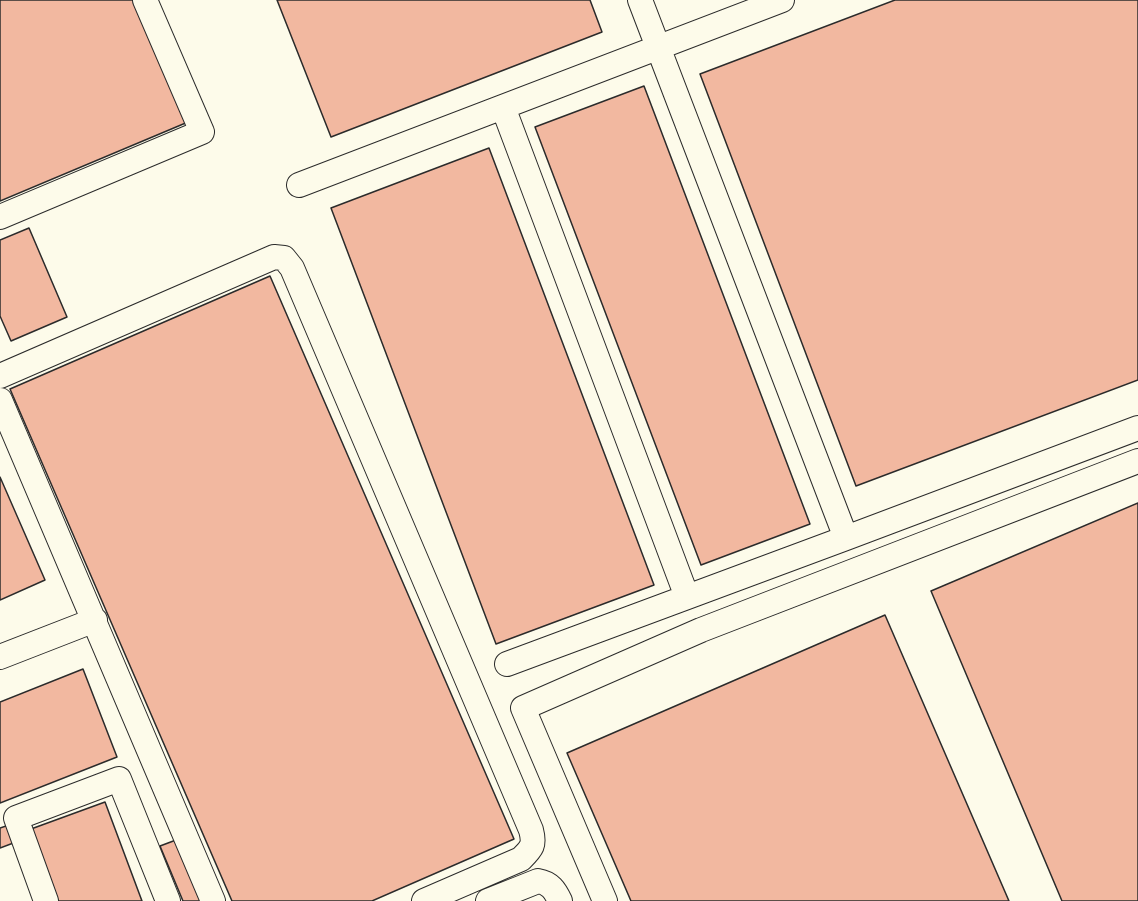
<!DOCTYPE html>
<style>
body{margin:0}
canvas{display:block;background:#fdfbea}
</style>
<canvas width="1138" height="901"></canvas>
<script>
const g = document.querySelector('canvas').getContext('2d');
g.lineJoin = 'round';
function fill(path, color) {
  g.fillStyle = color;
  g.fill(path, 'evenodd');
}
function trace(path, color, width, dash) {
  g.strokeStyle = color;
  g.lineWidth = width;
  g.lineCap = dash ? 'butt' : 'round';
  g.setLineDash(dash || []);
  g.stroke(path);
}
const building = new Path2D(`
 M0,0H136L188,122L0,201Z
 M277,0H590L602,32L331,137Z
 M895,0H1138V380L856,486L700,74Z
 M644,86L810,524L701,565L535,127Z
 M489,148L654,585L496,644L331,208Z
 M29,228L67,317L11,341L0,316V240Z
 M270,276L514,839L372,901H232L10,389Z
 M0,477L45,580L0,600Z
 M1138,503V901H1062L931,591Z
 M885,615L1009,901H631L567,753Z
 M83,669L117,757L0,803V702Z
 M105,802L142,901H58L31,829Z
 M9,825L16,842L0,848V828Z
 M176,840L202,901H183L160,846Z`);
fill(building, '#f2b8a0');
trace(building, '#2b2b2b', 1.5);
const minor = new Path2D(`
 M640,0L846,538
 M503,107L687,597
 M299,185L782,0
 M0,217L202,132L145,0
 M0,376L274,257L284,258L292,268L531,830C535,845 532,848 521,859L424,901
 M0,400L213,901
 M0,657L95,620
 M507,664L846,538L1138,428
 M46,901L16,818L119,779L168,901
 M488,901L538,881C550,883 555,890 560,901
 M605,901L523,708L701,630L1138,461`);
trace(minor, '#2b2b2b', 26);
trace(minor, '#fdfbea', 24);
</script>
